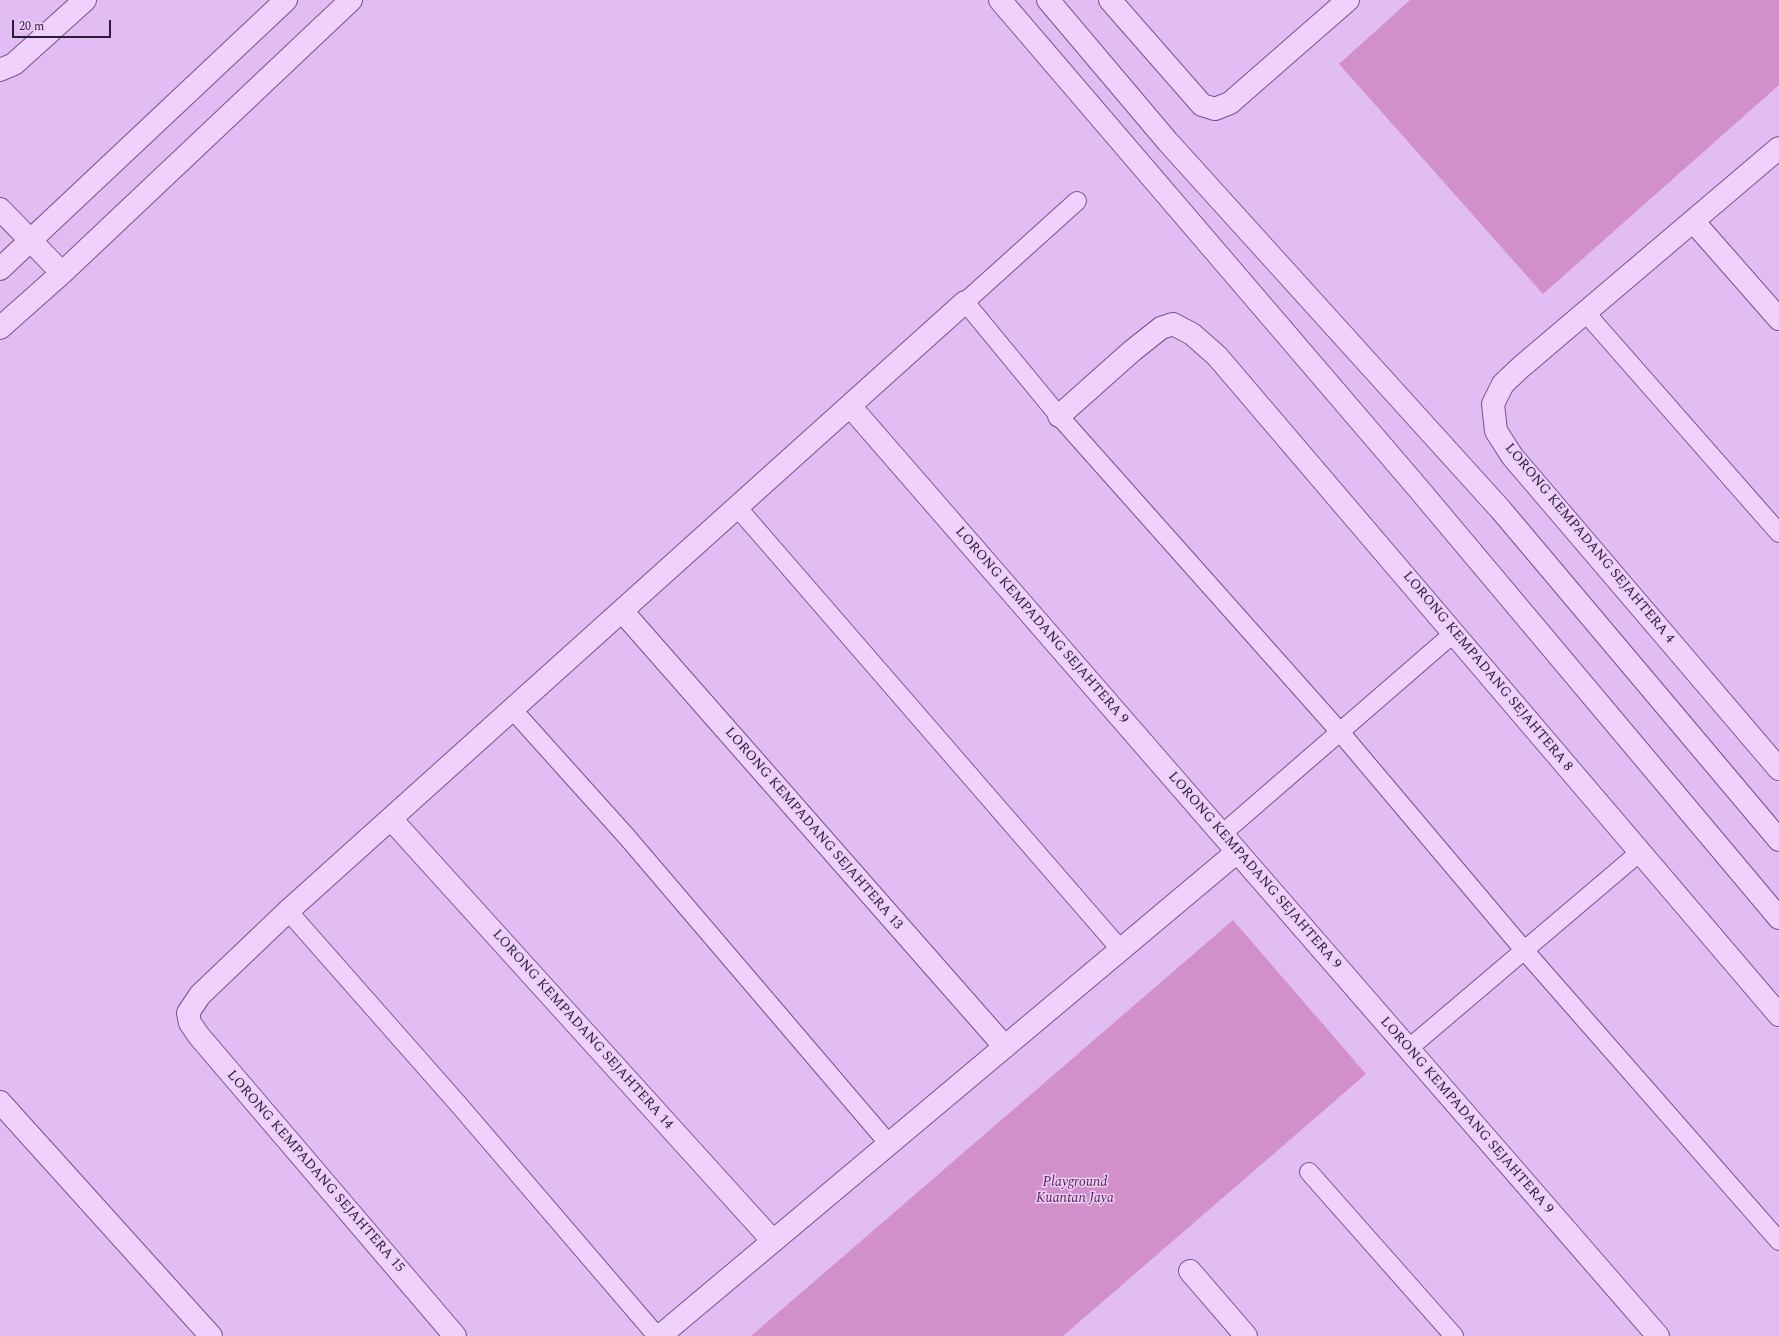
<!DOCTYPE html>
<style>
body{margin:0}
#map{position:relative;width:1779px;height:1336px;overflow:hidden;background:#e2bdf3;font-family:Spectral,serif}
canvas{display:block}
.scale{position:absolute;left:12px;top:20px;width:99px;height:18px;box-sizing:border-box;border:2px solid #2a1b3a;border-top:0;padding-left:5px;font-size:12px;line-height:14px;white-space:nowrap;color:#2a1b3a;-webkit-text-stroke:3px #eccef9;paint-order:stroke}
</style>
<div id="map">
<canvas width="1779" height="1336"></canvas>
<div class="scale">20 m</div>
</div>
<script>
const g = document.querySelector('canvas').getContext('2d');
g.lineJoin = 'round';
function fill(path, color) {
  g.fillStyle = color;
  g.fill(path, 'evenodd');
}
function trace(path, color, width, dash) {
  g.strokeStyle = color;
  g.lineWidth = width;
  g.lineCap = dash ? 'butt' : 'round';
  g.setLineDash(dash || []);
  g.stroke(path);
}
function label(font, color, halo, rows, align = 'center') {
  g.font = font + ' Spectral,serif';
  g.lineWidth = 3;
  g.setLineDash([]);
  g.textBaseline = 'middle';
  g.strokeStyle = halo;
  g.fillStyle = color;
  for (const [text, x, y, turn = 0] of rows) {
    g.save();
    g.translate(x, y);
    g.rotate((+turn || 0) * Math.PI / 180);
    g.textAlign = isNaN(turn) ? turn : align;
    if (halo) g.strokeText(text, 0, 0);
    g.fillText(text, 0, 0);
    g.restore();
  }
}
fill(new Path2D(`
 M1410,0H1779V85L1543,294L1339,64Z
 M1233,920L1366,1074L1063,1336H751Z`), '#d290cb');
const service = new Path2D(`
 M1077,201L965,302L1059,416L1340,732L1524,950L1779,1241
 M1585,312L1779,533
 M737,507L1121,950
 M512,709L627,837L889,1144
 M1222,834L1454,633
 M288,911L459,1105L657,1336
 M1408,1049L1640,852
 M1309,1172L1454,1336`);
const minor = new Path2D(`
 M1000,0L1417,487L1779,918
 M1048,0L1168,142L1501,510L1779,840
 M1110,0L1202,105L1215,109L1230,103L1348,0
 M0,70L14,64L85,0
 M1779,148L1521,367L1503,384L1493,404L1496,431L1512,456L1779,769
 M0,209L62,273
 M1693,221L1779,319
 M0,269L286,0
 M0,328L62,273L351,0
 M850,406L1658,1336
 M1059,416L1132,351L1161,328L1173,324L1192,334L1217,356L1779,1015
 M622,611L1005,1047
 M391,819L773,1241
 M0,1102L211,1336
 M1190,1271L1246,1336
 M455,1336L199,1036L190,1023L188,1013L200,995L288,911L965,302
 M660,1336L1237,852`);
trace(service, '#72548d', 20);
trace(minor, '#72548d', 24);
trace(service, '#efd1fc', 18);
trace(minor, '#efd1fc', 22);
label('14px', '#2a1b3a', '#eccef9', [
 ["LORONG KEMPADANG SEJAHTERA 4",1589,544,50],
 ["LORONG KEMPADANG SEJAHTERA 9",1041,626,49],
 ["LORONG KEMPADANG SEJAHTERA 8",1487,672,50],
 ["LORONG KEMPADANG SEJAHTERA 13",813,829,49],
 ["LORONG KEMPADANG SEJAHTERA 9",1254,871,49],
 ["LORONG KEMPADANG SEJAHTERA 14",582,1030,48],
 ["LORONG KEMPADANG SEJAHTERA 9",1466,1116,49],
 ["LORONG KEMPADANG SEJAHTERA 15",315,1172,49]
]);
label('italic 14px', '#591f4b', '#eccef9', [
 ["Playground",1075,1183],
 ["Kuantan Jaya",1075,1199]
]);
</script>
